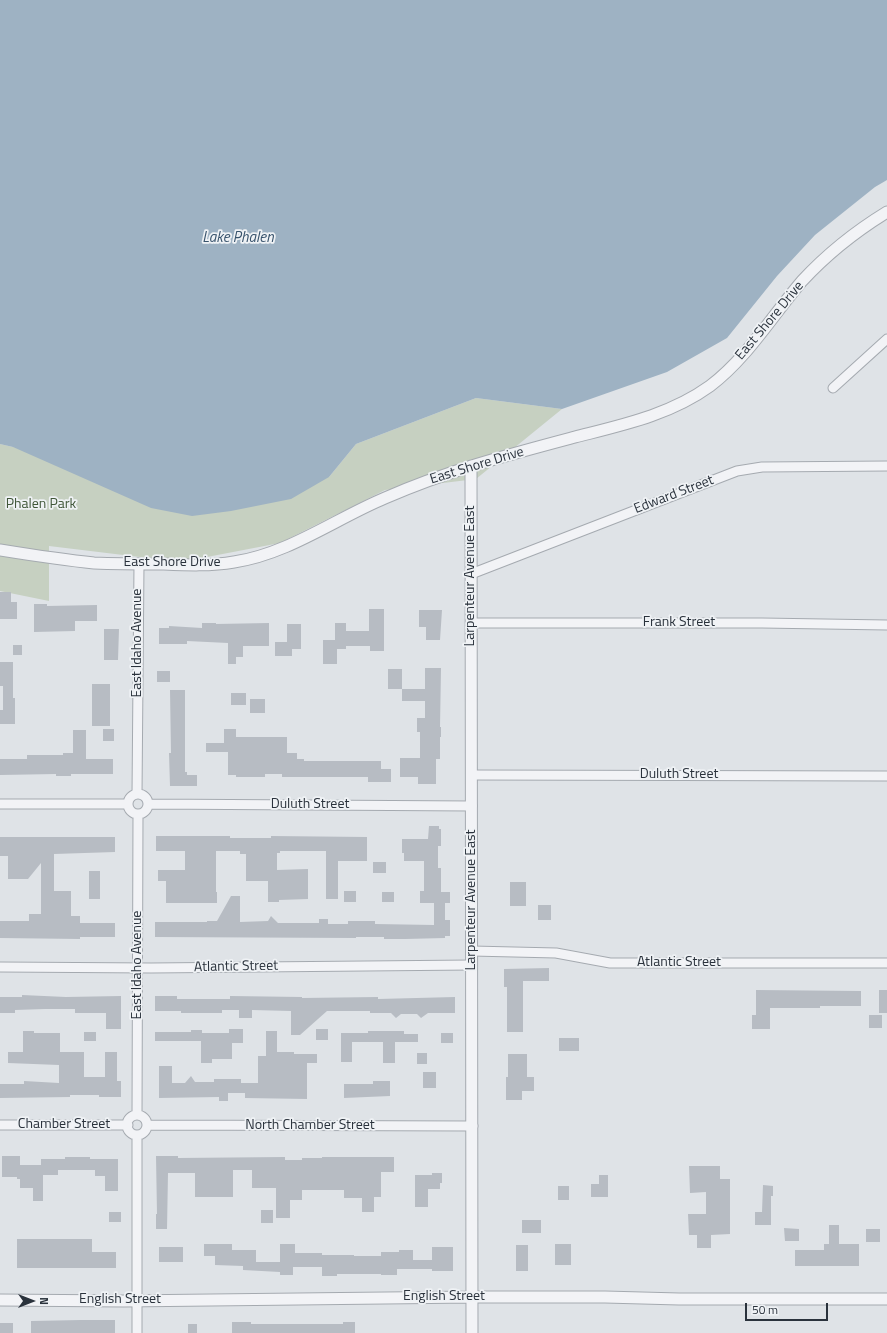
<!DOCTYPE html>
<style>
body{margin:0}
#map{position:relative;width:887px;height:1333px;overflow:hidden;background:#dfe3e7;font-family:"Titillium Web",sans-serif}
canvas{display:block}
.north{position:absolute;left:12px;top:1281px;width:40px;height:40px;-webkit-text-stroke:3px #eff2f5;paint-order:stroke;rotate:90deg;font-size:11px;font-weight:700;line-height:16px;text-align:center;color:#2a323c}
.north::after{content:'';display:block;margin:auto;width:14px;height:18px;background:#2a323c;clip-path:polygon(50% 0,100% 100%,50% 72%,0 100%)}
.scale{position:absolute;left:745px;top:1303px;width:83px;height:18px;box-sizing:border-box;border:2px solid #2a323c;border-top:0;padding-left:5px;font-size:12px;line-height:14px;white-space:nowrap;color:#2a323c;-webkit-text-stroke:3px #eff2f5;paint-order:stroke}
</style>
<div id="map">
<canvas width="887" height="1333"></canvas>
<div class="north">N</div>
<div class="scale">50 m</div>
</div>
<script>
const g = document.querySelector('canvas').getContext('2d');
g.lineJoin = 'round';
function fill(path, color) {
  g.fillStyle = color;
  g.fill(path, 'evenodd');
}
function trace(path, color, width, dash) {
  g.strokeStyle = color;
  g.lineWidth = width;
  g.lineCap = dash ? 'butt' : 'round';
  g.setLineDash(dash || []);
  g.stroke(path);
}
function label(font, color, halo, rows, align = 'center') {
  g.font = font + ' "Titillium Web",sans-serif';
  g.lineWidth = 3.5;
  g.setLineDash([]);
  g.textBaseline = 'middle';
  g.strokeStyle = halo;
  g.fillStyle = color;
  for (const [text, x, y, turn = 0] of rows) {
    g.save();
    g.translate(x, y);
    g.rotate((+turn || 0) * Math.PI / 180);
    g.textAlign = isNaN(turn) ? turn : align;
    if (halo) g.strokeText(text, 0, 0);
    g.fillText(text, 0, 0);
    g.restore();
  }
}
fill(new Path2D(`
 M476,398L562,409L476,479L385,490L280,543L181,562L49,546V601L0,591V444L13,447L329,477L356,444Z`), '#c6d0c1');
fill(new Path2D(`
 M0,0H887V180L875,187L815,235L777,276L727,338L667,372L562,409L476,398L356,444L329,477L291,499L231,511L192,516L151,508L13,447L0,444Z`), '#9eb2c3');
fill(new Path2D(`
 M0,592H11V602H17V619H0Z
 M34,604H47V606L97,605V621H75V631L34,632Z
 M369,609H384V651H370V646H346V649H337V664H323V640H335V623H346V631H369Z
 M419,610H442L440,640H426V627H419Z
 M202,623H216V624L269,623V646H243V657H236V664H228V643L187,641V644H159V628H169V626L202,628Z
 M287,624H301V649H292V656H275V642H287Z
 M104,629H119L118,660H104Z
 M13,645H22V655H13Z
 M0,662H13V698H15V724H0V710H3V686H0Z
 M425,668H441L440,727H441V737H440V759H436V784H418V777H400V758H420V732H417V718H425V701H402V689H425Z
 M388,669H402V689H388Z
 M157,671H170V682H157Z
 M92,684H110V726H92Z
 M170,690H185V772H187V775H197V786H170L169,753H171Z
 M231,693H246V705H231Z
 M250,699H265V713H250Z
 M103,729H114V741H103Z
 M224,729H236V737H287V753H297V759H304V761H381V769H391V782H368V777H282V774H265V777H236V775H228V752H206V743H224Z
 M73,730H86V759H113V774H71V776H56V774L0,775V759H27V755H63V753H73Z
 M429,826H439V829H441V846H438V868H441V892H450V903H445V920H450V936H445V938L405,939H384V937H356V938L155,937V922H207V921H217L231,896H240V922L268,921L271,916L278,923H319V919H328V924H348V921H375V924L434,925V903H420V891H424V861H404V853H402V839H428Z
 M156,836H230V838H271V836L367,837V861H338V899H326V851H280V853H277V870L308,869V899L279,900V902H268V881H246V854H240V851H216V892H217V903H166V881H158V870H185V851H156Z
 M0,837H115V852L54,854V891H71V916H80V923H115V937H80V939L0,938V921H29V914H41V863L28,879H8V856H0Z
 M373,862H386V873H373Z
 M89,871H100V899H89Z
 M510,882H526V906H510Z
 M344,891H356V902H344Z
 M382,892H394V902H382Z
 M538,905H551V920H538Z
 M549,968V981H523V1032H507V987H504V969Z
 M756,990L861,991V1006H820V1008H770V1029H752V1015H756Z
 M879,990H887V1013H879Z
 M22,995L66,997L121,996V1029H106V1013H75V1009H45L15,1010V1013H0V997H22Z
 M155,996H177V999H230V996L302,997V998L378,997V999L455,997V1013H428L421,1018L417,1014H401L396,1018L391,1013H370V1011H327L300,1035H291V1011L252,1010V1018H239V1010H222V1013H181V1011H155Z
 M869,1015H882V1028H869Z
 M229,1029H243V1043H232V1059H212V1063H201V1041H155V1032H191V1030H202V1033H229Z
 M316,1029H328V1040H316Z
 M23,1031H34V1033H60V1052H84V1077H105V1052H117V1081H121V1097H99V1095H70V1097L0,1098V1084H24V1081L59,1083V1065L8,1063V1052H23Z
 M266,1031H277V1052H294V1054H317V1063H307V1099L245,1098V1093H228V1101H219V1097L159,1098V1066H172V1083H185L191,1076L195,1082H214V1079H241V1083H258V1056H266Z
 M368,1031H404V1034H418V1042H395V1063H383V1042H352V1062H341V1033H368Z
 M84,1032H96V1041H84Z
 M441,1033H453V1043H441Z
 M559,1038H579V1051H559Z
 M417,1053H427V1064H417Z
 M508,1054H527V1077H534V1091H522V1100H506V1077H508Z
 M423,1072H436V1088H423Z
 M373,1081H390V1096L344,1098V1084H373Z
 M2,1156H20V1165H41V1159H65V1157H90V1159H118V1191H105V1176H95V1170H58V1175H43V1201H33V1188H20V1179H17V1177H2Z
 M156,1156H178V1158L285,1157V1160H302V1158H322V1157H394V1172H381V1197H374V1212H362V1198H344V1190H302V1200H290V1218H276V1188H252V1170H233V1197H195V1173H168L167,1229H156V1214H157Z
 M689,1166H720V1179H730V1234L711,1235V1248H697V1235H689L688,1214H706V1192L690,1193Z
 M432,1173H442V1183H440V1189H428V1207H415V1175H432Z
 M599,1175H608V1197H591V1184H599Z
 M763,1185L773,1186V1196H771V1225H755V1212H762Z
 M558,1186H569V1200H558Z
 M261,1210H273V1223H261Z
 M109,1212H121V1222H109Z
 M522,1220H541V1233H522Z
 M829,1225H839V1244H859V1266H795V1250H824V1244H829Z
 M784,1228L799,1229V1241H785Z
 M866,1229H880V1242H866Z
 M17,1239H92V1252H116V1268H17Z
 M204,1244H232V1250H256V1262H280V1244H295V1253H322V1255H354V1256H381V1252H399V1250H413V1260H432V1247H453V1271H432V1269H397V1275H381V1274H337V1276H322V1267H293V1275H280V1272L243,1270V1266L215,1265V1256H204Z
 M555,1244H571V1265H555Z
 M516,1245H528V1271H516Z
 M159,1247H183V1262H159Z
 M81,1320H115V1333H31V1321Z
 M232,1322H251V1324H343V1322H355V1333H232Z
 M0,1323H13V1333H0Z
 M188,1324H197V1333H188Z`), '#b7bcc3');
const minor = new Path2D(`
 M833,388L887,339
 M471,574L737,471L762,467L887,466
 M471,623H762L887,625
 M472,775L887,776
 M137,794L139,564
 M128 804a10 10 0 1 1 20 0a10 10 0 1 1-20 0Z
 M0,804H128
 M148,804L472,806
 M472,951L556,953L610,963H887
 M0,967L151,968L472,965
 M137,1115L138,814
 M127 1125a10 10 0 1 1 20 0a10 10 0 1 1-20 0Z
 M0,1125H128
 M147,1125L473,1126
 M137,1333V1135`);
const tertiary = new Path2D(`
 M471,466L472,1333
 M0,550C31,555 63,560 94,563C117,564 141,564 164,564C187,565 211,566 234,562C288,554 335,519 385,498C446,471 511,454 575,437C622,425 670,415 710,386C747,358 772,316 802,281C827,254 856,231 887,212
 M0,1300L124,1301L472,1297H605L679,1299H887`);
trace(minor, '#a5aab0', 11);
trace(tertiary, '#a5aab0', 13);
trace(minor, '#f2f3f6', 9);
trace(tertiary, '#f2f3f6', 11);
label('14px', '#2a323c', '#eff2f5', [
 ["East Shore Drive",770,321,-50],
 ["East Shore Drive",477,466,-17],
 ["Edward Street",674,495,-21],
 ["East Shore Drive",172,563],
 ["Larpenteur Avenue East",471,576,-90],
 ["Frank Street",679,623],
 ["East Idaho Avenue",138,643,-90],
 ["Duluth Street",679,775],
 ["Duluth Street",310,805],
 ["Larpenteur Avenue East",472,900,-90],
 ["Atlantic Street",679,963],
 ["East Idaho Avenue",138,965,-90],
 ["Atlantic Street",236,967,-1],
 ["Chamber Street",64,1125],
 ["North Chamber Street",310,1126],
 ["English Street",444,1297],
 ["English Street",120,1300]
]);
label('14px', '#405739', '#eff2f5', [
 ["Phalen Park",41,505]
]);
label('italic 15px', '#38536c', '#eff2f5', [
 ["Lake Phalen",238,238]
]);
</script>
